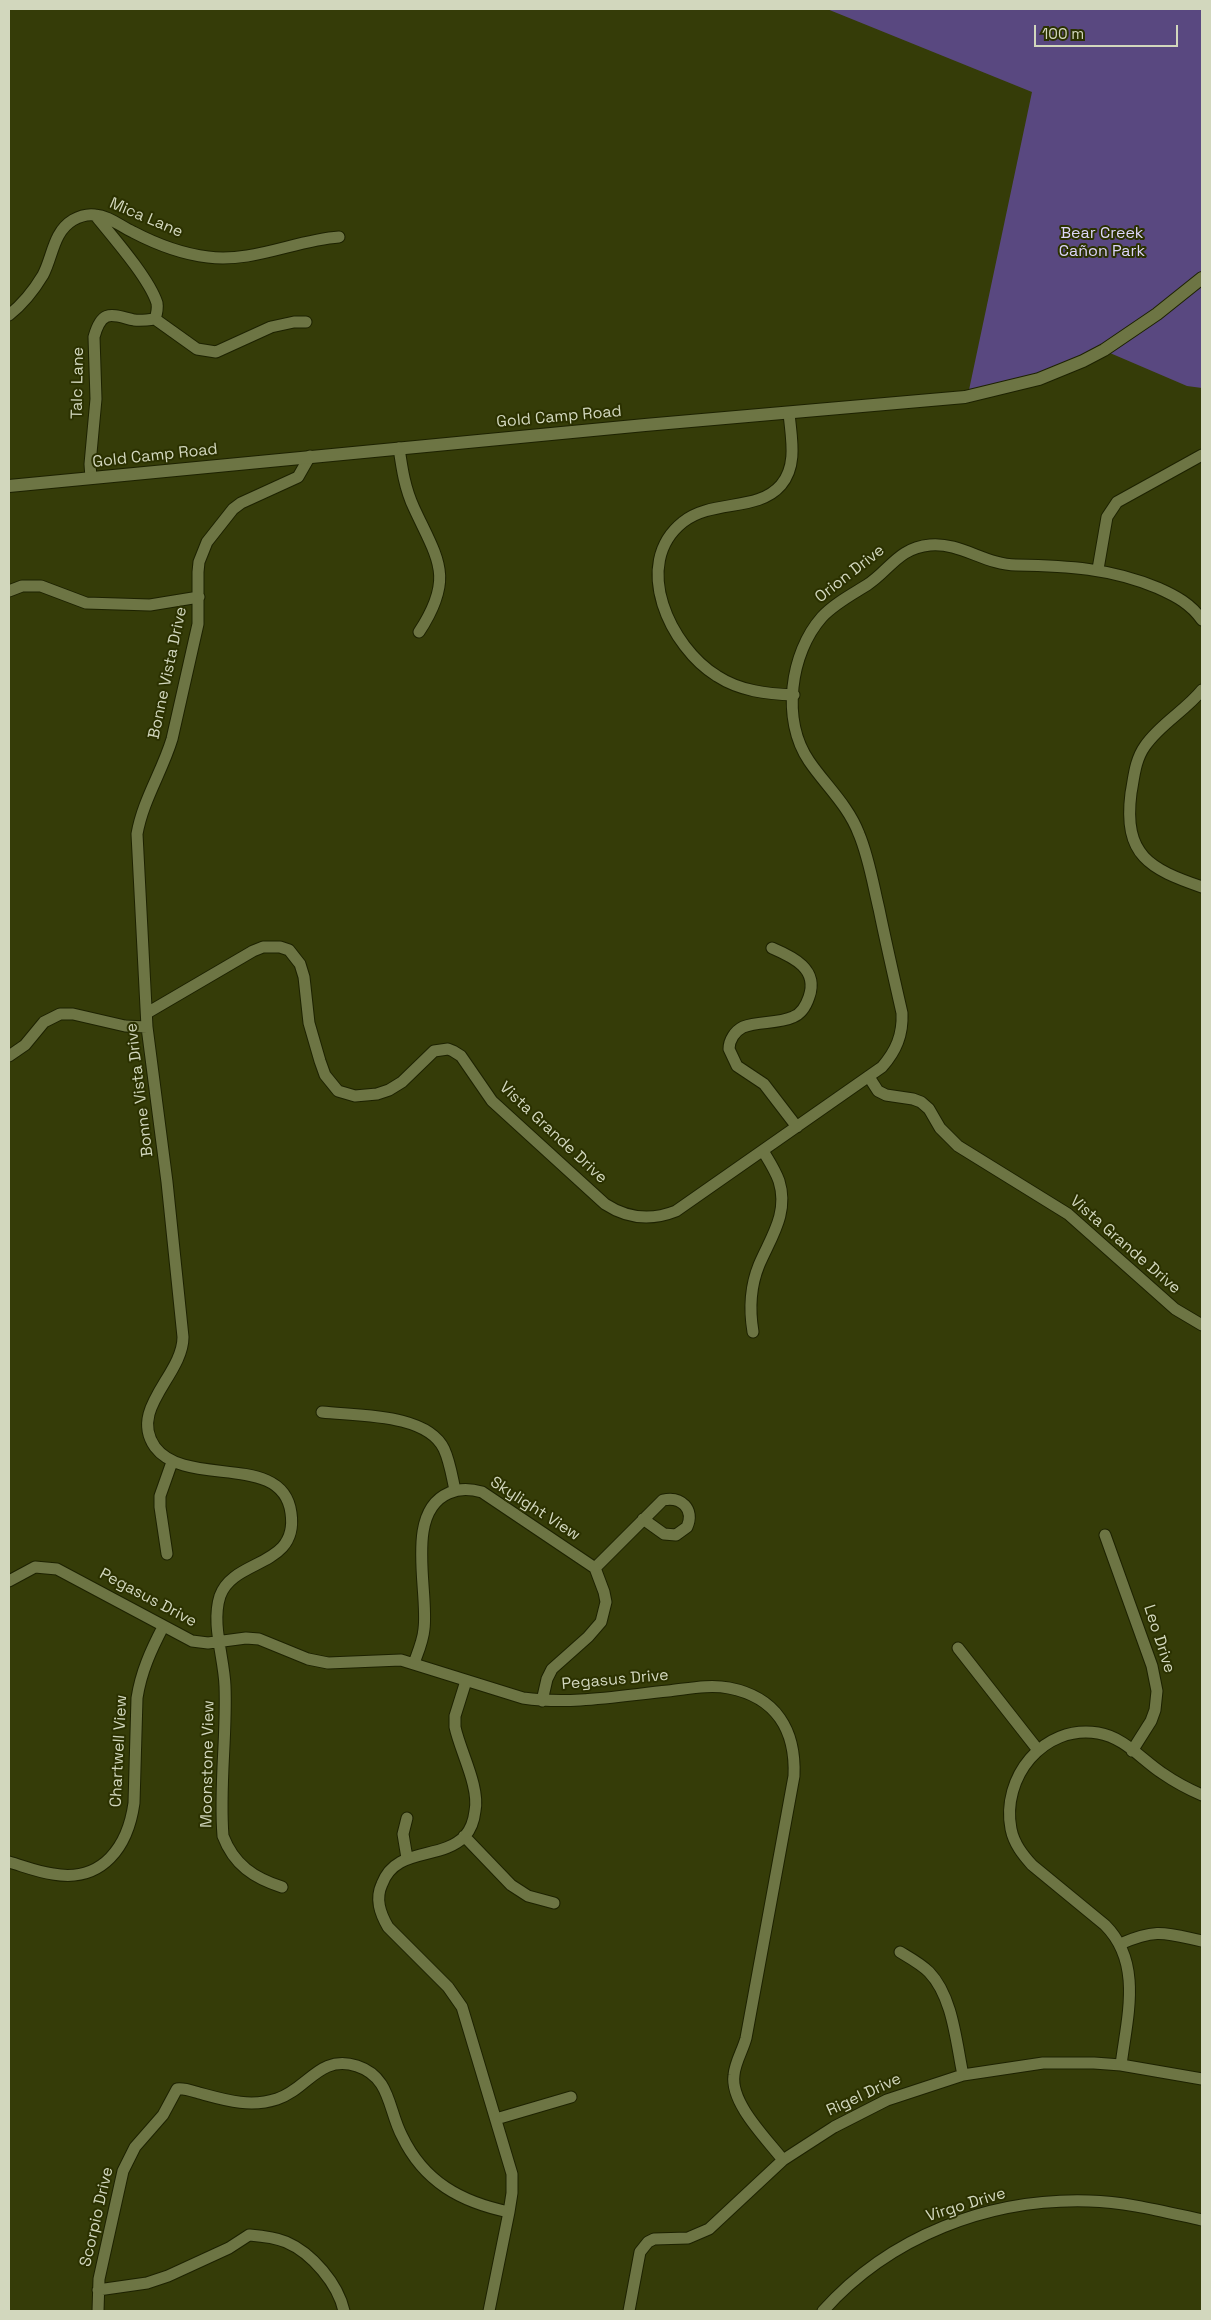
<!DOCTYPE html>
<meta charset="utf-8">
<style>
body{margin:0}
#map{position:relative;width:1211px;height:2320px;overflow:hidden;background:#353c08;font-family:"Space Grotesk",sans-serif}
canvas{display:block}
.frame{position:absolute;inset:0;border:10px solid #d2d7bd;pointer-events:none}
.scale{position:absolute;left:1034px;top:25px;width:144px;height:22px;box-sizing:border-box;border:2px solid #d2d7bd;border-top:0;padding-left:6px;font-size:15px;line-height:18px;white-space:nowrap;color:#d2d7bd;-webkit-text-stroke:4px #2b3100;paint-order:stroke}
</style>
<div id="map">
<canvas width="1211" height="2320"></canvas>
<div class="frame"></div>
<div class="scale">100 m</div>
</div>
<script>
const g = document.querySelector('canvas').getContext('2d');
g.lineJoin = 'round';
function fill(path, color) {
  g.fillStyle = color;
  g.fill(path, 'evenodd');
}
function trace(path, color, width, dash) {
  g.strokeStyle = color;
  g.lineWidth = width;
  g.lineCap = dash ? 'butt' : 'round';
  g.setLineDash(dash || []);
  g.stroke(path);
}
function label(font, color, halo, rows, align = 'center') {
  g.font = font + ' "Space Grotesk",sans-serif';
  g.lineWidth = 4;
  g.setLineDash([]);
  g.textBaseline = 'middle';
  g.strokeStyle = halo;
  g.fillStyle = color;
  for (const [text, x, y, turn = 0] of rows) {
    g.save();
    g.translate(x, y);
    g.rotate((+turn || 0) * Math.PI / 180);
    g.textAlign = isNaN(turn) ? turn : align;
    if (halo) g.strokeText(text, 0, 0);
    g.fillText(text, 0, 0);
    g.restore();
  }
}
fill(new Path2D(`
 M827,9H1202V388L1187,386L1110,353L1046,371L969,390L1032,92Z`), '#594880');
const street = new Path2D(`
 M95,215C112,236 149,278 157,303C158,309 157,313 155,319
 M9,315C23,304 34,290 43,275C53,256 53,232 73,220C80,216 88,214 95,215C109,216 120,226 133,232C156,244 182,254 208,257C252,263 296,240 339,237
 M155,319L197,349L216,352L271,327L294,322H306
 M789,413C791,437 798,465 781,485C758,512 712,499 683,522C630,564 671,648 717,676C740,691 767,694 794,695
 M399,448C402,469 405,489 414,508C438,560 455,577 419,632
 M91,478L90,464L96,399L94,337C102,308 112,315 134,320C141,321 148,320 155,319
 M1098,569L1107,517L1117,502L1202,455
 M9,591L22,586H41L86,603L150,605L199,597
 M1202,690C1185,711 1160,724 1145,746C1135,760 1134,777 1131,793C1123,856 1150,869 1202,887
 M772,948C793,957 819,969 809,997C806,1006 801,1014 793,1017C777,1024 759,1021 743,1027C735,1031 729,1040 729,1049L737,1066L764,1084L797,1127
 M147,1013L253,951L263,947H280L289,950L300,964L304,977L309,1023L320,1061L325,1075L338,1091L355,1096L377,1094L389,1090L402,1082L434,1051L448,1049L453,1051L461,1056L492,1101L605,1204C628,1219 651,1221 676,1211L882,1067C896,1051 903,1035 902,1013C894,978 886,943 879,909C873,884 869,858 859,834C848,805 826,786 809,761C781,720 790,653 822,617C834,604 851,595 867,585C890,570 898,548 930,545C960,542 986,565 1016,565C1068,566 1110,568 1158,588C1176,596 1191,604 1202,620
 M9,1056L25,1045L44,1022L60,1014H73L125,1026L147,1027
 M869,1077L878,1091L886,1095L913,1099L921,1102L929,1109L940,1128L958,1146L1068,1214L1175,1309L1202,1325
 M753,1332C749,1308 750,1287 759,1265C771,1237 789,1213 779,1181C775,1170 769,1161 763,1151
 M322,1412C357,1416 427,1413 444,1449C450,1462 452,1477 455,1490
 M1105,1535L1152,1666L1157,1691L1155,1710L1151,1721L1132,1751
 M167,1554L160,1507V1496L172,1462
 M595,1568L663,1500C681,1496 695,1509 687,1527L676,1535L664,1534L643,1519
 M9,1581L35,1567L57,1569L192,1641L208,1643L246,1638L259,1639L308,1659L328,1663L401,1660L523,1698C571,1705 619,1696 668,1691C687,1689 709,1684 729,1688C776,1697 796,1730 794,1776L746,2038C743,2050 735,2062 734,2075C730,2103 766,2138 783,2160
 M958,1648L1038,1750
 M414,1663C418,1652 423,1641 424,1629C429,1591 404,1512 449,1493C460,1488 471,1489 482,1492L595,1568L604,1592L606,1602L601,1622L588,1637L552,1669L547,1679L542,1701
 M466,1681L455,1716V1727C460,1751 480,1787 475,1811C474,1820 471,1829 465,1836C441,1861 396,1846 382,1884C375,1899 380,1913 388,1927L448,1987L462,2007L512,2174V2193L509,2212L489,2311
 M464,1836L511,1885L528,1896L554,1903
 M407,1858L403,1834L407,1818
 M9,1862C23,1866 38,1872 53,1874C103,1883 128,1846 134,1803L137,1698C141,1672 151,1650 163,1627
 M282,1887C254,1878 234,1865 223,1836C219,1786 227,1736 225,1686C224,1657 211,1624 220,1596C233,1558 299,1568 291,1513C283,1451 186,1489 155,1447C128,1409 183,1375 183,1337L167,1182L147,1027L137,834C143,800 162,772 172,739L198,624V572L199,562L207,542L233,509L241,503L298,477L310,456
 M1120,1944C1157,1928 1165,1933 1202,1941
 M900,1952C910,1958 921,1964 929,1972C953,1997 956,2042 963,2075
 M1121,2065C1127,2017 1143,1963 1105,1925L1032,1865C1023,1855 1014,1844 1011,1829C1001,1778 1043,1724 1098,1733C1124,1737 1142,1760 1162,1773C1175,1782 1188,1789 1202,1795
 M496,2119L571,2097
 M98,2290L147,2283L168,2276L229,2248L249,2235C261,2236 274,2237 286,2242C312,2253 338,2284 344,2311
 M98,2311L99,2279L123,2171L135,2147L163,2115L177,2089C184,2088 192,2091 199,2093C225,2100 250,2108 277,2099C308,2089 319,2054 357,2066C391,2077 388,2110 402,2136C424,2182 461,2202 509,2212
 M629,2311L640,2252L648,2242L654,2239L688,2238L709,2229L783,2160L834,2127L887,2100L963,2075L1043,2063H1094L1121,2065L1202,2079
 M823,2311C890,2236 989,2198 1089,2201C1128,2202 1165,2212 1202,2220`);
const secondary = new Path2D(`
 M9,486L645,425L965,397L1039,379L1083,361L1104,350L1157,314L1202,278`);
trace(street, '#1d2200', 13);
trace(secondary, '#1d2200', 14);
trace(street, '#6d7544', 11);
trace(secondary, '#6d7544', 12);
label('16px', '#d2d7bd', '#2b3100', [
 ["Mica Lane",146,218,23],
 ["Talc Lane",78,383,-89],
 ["Gold Camp Road",559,417,-5],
 ["Gold Camp Road",155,456,-6],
 ["Orion Drive",850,574,-38],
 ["Bonne Vista Drive",168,673,-78],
 ["Bonne Vista Drive",140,1090,-97],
 ["Vista Grande Drive",553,1133,43],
 ["Vista Grande Drive",1125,1245,41],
 ["Skylight View",535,1509,33],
 ["Pegasus Drive",148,1598,28],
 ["Leo Drive",1159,1639,72],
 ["Pegasus Drive",615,1680,-5],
 ["Chartwell View",119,1751,-87],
 ["Moonstone View",208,1764,-89],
 ["Rigel Drive",864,2095,-25],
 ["Virgo Drive",966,2205,-17],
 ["Scorpio Drive",97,2217,-77]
]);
label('16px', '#ddd5fa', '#2b3100', [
 ["Bear Creek",1102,234],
 ["Cañon Park",1102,252]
]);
</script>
